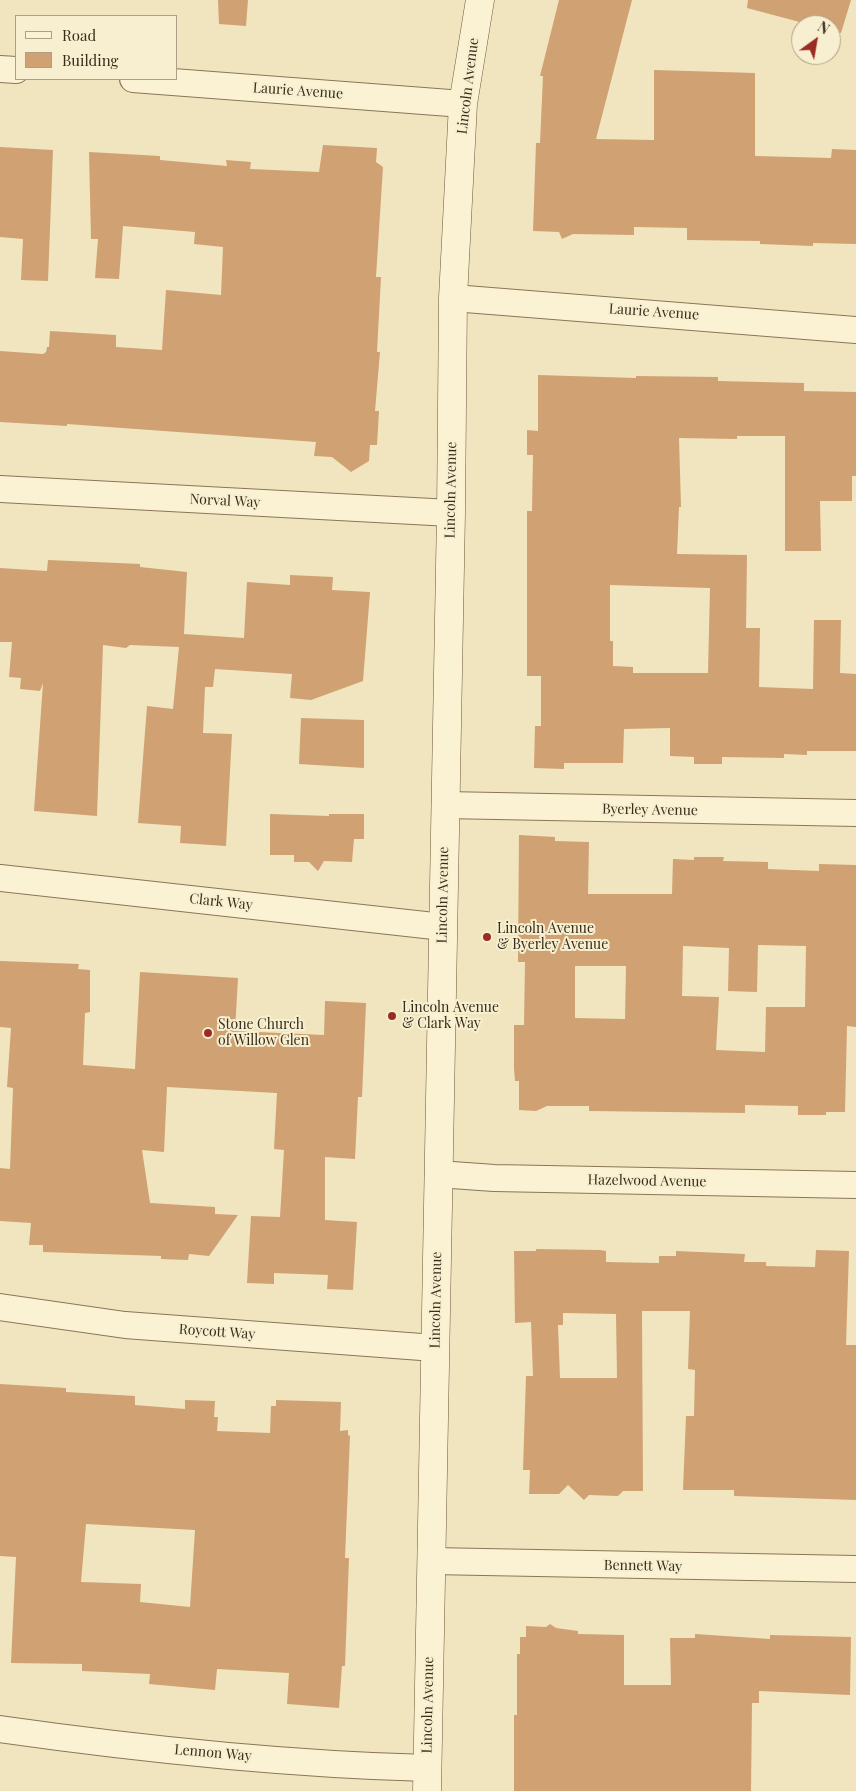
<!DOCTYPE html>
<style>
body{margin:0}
#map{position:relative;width:856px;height:1791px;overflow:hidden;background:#f0e5bf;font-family:"Playfair Display",serif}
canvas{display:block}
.legend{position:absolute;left:15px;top:15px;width:162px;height:65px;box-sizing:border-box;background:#f7efcf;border:1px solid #aba187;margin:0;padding:6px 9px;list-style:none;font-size:15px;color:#382c1c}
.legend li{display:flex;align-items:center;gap:10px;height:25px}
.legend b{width:25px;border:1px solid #aba187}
.north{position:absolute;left:791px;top:15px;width:50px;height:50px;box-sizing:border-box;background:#f7efcf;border:1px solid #aba187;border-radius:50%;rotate:32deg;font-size:14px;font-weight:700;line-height:20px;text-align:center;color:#382c1c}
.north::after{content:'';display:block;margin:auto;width:18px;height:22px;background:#9c2c23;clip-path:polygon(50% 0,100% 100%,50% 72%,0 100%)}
</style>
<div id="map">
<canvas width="856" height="1791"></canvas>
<ul class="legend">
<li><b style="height:6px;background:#fbf2d3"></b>Road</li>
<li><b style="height:14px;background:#d0a173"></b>Building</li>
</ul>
<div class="north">N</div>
</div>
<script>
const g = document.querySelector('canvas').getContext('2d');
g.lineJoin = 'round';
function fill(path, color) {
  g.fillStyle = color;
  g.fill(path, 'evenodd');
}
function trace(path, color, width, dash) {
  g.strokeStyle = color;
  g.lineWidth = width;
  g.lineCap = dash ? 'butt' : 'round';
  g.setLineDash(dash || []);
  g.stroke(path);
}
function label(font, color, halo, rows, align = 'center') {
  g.font = font + ' "Playfair Display",serif';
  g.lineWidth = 4;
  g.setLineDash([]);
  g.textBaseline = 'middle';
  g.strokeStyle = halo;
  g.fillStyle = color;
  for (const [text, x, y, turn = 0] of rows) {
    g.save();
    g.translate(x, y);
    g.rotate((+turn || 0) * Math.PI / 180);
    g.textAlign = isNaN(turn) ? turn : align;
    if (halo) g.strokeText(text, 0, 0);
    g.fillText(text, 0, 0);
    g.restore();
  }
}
fill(new Path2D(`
 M218,0H248L246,26L219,24Z
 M559,0H632L596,139L654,140V70L755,73V156L831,158L832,149L856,150V244L813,243V246L760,244V241L687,240V228L634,227V235L573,234L562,239L559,232L533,231L536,143H540L543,76H540Z
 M748,0H851L841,33L831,31V25H811L747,8Z
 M323,145L377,148L376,162L383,167L376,277H381L377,352H380L375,411H379L377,445H370L369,461L351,472L332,457L314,456L316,442L67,424V426L0,422V351L43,354L46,352L47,347H49L50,331L116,335V347L162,350L166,290L221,295L223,247L194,244L195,232L123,226L119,279L95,278L98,239H91L89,152L160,156V160L227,166L226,160L251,162L250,169L319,172Z
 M0,147L53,150L48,281L21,280L23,239L0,237Z
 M538,375L636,378V376L718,377V381L804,383V391L856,392V476H852V501H820L821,551H785V436H737V439L679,438L681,507H679L677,554L747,555L746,628H760L759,687L813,689L814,620H841L840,673L856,674V751H807V755L784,754V758L722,757V764H694V757L670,756V728L624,729L623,763H564V769L534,768L535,726H541V676H527V511H532L533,455H527V430L538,431ZM610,585L710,588L708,673H633V667L613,666V641H610Z
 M48,560L140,564V567L187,572L184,634L244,638L247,582L290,585V575L333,577L332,590L370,592L363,681L311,700L290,698L292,674L215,669L213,687H205L203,733L232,734L226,846L180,843L181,826L138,823L147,706L173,709L179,647L130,645L126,648L103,645L97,816L34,811L43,683L40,691L20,689L21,678L9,677L12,642H0V568L47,571Z
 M301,718L364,720V768L299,764Z
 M270,814L329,816V814H364V839H354L352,862L324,861L318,871L309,862H294V855H270Z
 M519,835L555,837V841L589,842L588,894H672L673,859L694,860V857H724L723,861L768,862V869L819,871V864L856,865V1027L847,1026L845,1112H826V1115H798V1106L745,1105V1113L589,1111V1106H547L536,1111L519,1110V1081H515L514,1068V1025H524L525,962H518ZM758,945L806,946L805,1007H766L765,1052L716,1050L719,997L682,996L683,946L729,948L728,991L757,992ZM575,966H626L625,1019L575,1018Z
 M0,961L79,964L78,969L90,970V1012L85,1013L83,1065L135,1069L140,972L238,978L235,1031L324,1035L325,1001L366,1003L362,1097H358L355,1159L325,1157V1220L357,1222L353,1290L327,1289L328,1275L274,1273V1284L247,1283L251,1216L280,1217L284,1150L274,1149L277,1093L167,1087L164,1152L142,1150L150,1203L215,1207V1214L238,1215L209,1256L189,1254L188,1260L161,1259V1256L43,1252V1245H29L31,1223L0,1221V1168L10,1169L13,1088L7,1087L11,1028L0,1027Z
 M536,1249L600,1250L606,1251V1262L659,1263V1256H676V1251L745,1254L744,1262H766V1266L815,1267L816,1250L849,1251L846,1345H856V1500L734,1496V1490H683L686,1416H694L695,1370L688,1369L690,1311H642L643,1491H623L618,1496L589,1495L584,1500L568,1485L559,1494H529L530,1470H523L526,1376H533L531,1322L515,1323L514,1251H536ZM563,1313L616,1314L617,1378H560L558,1325H563Z
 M0,1384L66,1388V1392L135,1396V1405L185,1409V1400L215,1401L214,1417H218L217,1431L270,1433L271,1406H276V1400L341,1402L340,1431L348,1430V1435L350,1436L345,1558H349L345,1666H342L339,1708L287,1704L289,1673L217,1669L215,1690L149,1684L150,1674L82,1671V1664L11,1663L16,1557L0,1556ZM86,1524L195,1530L190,1607L140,1602L141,1584L81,1582Z
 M550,1624L556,1628L578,1631V1634L624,1635V1685H671L670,1638H695V1634L770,1639V1635L851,1637L850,1695L759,1691V1703H752L751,1791H514V1715H517V1654H520V1637H526V1626L546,1627Z`), '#d0a173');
const street = new Path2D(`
 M0,69L16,70
 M133,79L463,104
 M453,298L856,330
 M0,489L451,513
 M445,805L856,813
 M0,878L443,927
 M438,1174L494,1178L856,1185
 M0,1307L125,1325L435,1348
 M431,1561L856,1569
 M0,1729C141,1749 285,1764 427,1768`);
const secondary = new Path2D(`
 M427,1791L451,513L453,298L463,104L480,0`);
trace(street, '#8a7657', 28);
trace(secondary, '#6b573a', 29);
trace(street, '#fbf2d3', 26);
trace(secondary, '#fbf2d3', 28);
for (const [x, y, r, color] of [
 [487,937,5,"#9c2c23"],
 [392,1016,5,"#9c2c23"],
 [208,1033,5,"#9c2c23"]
]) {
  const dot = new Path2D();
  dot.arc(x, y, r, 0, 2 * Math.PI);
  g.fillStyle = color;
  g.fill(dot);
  trace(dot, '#f7efcf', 2);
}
label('14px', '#382c1c', '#f7efcf', [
 ["Lincoln Avenue",468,86,-83],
 ["Laurie Avenue",298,91,4],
 ["Laurie Avenue",654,312,4],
 ["Lincoln Avenue",451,490,-89],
 ["Norval Way",225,501,3],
 ["Byerley Avenue",650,810,1],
 ["Lincoln Avenue",443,895,-89],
 ["Clark Way",221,902,6],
 ["Hazelwood Avenue",647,1181,1],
 ["Lincoln Avenue",436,1300,-89],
 ["Roycott Way",217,1332,4],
 ["Bennett Way",643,1566,1],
 ["Lincoln Avenue",428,1705,-89],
 ["Lennon Way",213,1753,5]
]);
label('14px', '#382c1c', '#f7efcf', [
 ["Lincoln Avenue",497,929],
 ["& Byerley Avenue",497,945],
 ["Lincoln Avenue",402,1008],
 ["& Clark Way",402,1024],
 ["Stone Church",218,1025],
 ["of Willow Glen",218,1041]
], 'left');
</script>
